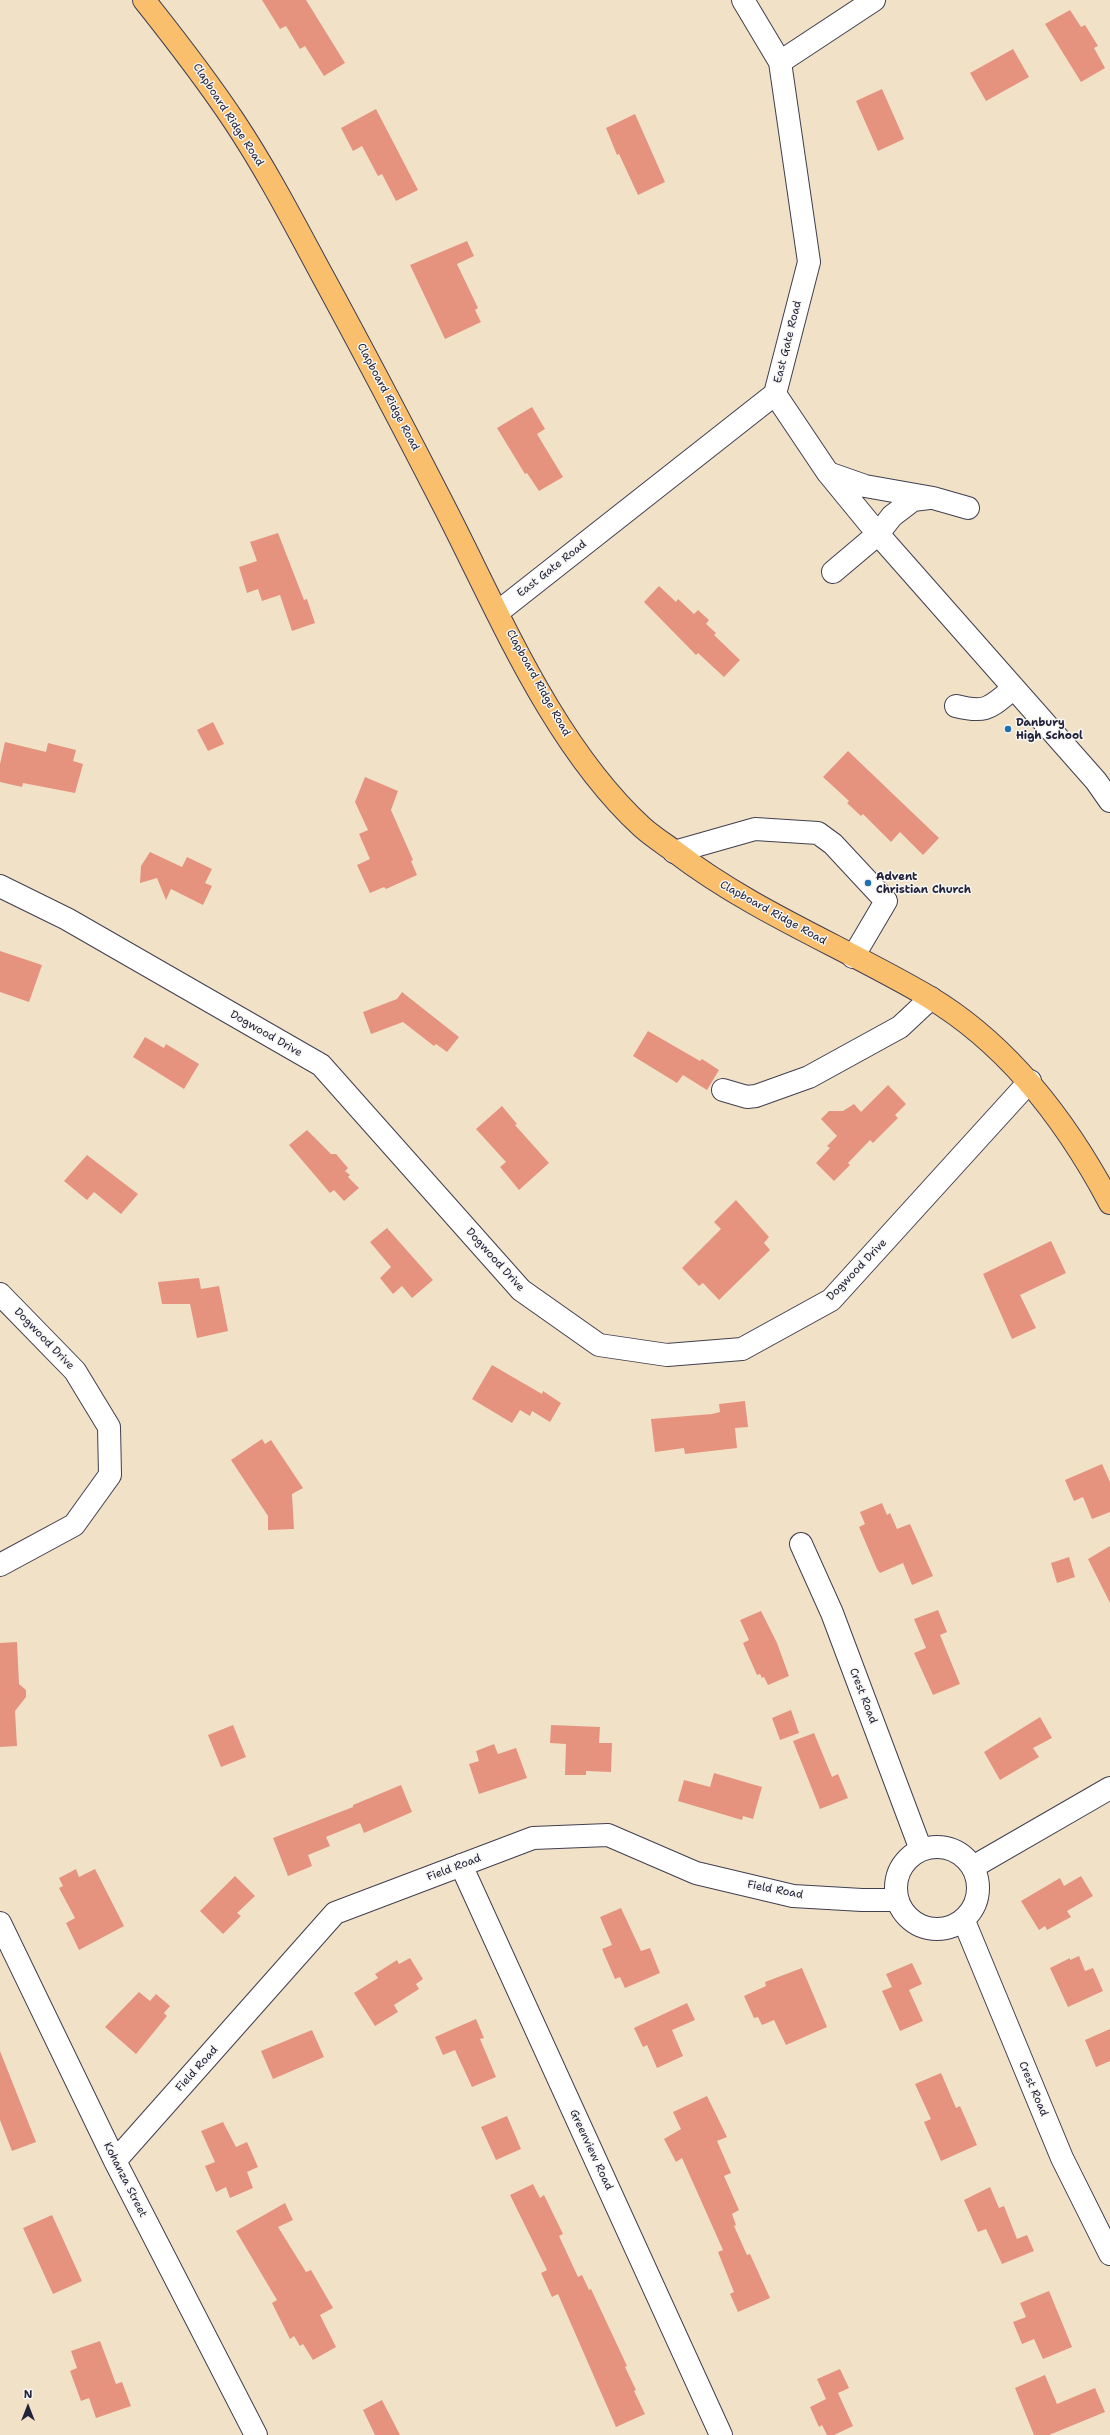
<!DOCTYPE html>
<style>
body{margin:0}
#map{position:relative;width:1110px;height:2435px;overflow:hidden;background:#f1e2c7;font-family:"Shantell Sans",sans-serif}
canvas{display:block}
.north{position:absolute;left:8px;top:2387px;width:40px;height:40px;-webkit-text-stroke:3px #f6f6f2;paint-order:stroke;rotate:0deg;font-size:11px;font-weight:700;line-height:16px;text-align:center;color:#22223b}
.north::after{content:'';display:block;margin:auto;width:14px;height:18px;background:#22223b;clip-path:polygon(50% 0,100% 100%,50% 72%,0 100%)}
</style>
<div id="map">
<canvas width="1110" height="2435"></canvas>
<div class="north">N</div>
</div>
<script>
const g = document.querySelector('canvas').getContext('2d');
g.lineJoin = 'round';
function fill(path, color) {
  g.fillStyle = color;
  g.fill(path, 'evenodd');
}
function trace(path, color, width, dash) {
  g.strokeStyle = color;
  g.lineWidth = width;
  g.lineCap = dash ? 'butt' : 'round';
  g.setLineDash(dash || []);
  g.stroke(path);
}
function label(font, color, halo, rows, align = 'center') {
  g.font = font + ' "Shantell Sans",sans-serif';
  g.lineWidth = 3;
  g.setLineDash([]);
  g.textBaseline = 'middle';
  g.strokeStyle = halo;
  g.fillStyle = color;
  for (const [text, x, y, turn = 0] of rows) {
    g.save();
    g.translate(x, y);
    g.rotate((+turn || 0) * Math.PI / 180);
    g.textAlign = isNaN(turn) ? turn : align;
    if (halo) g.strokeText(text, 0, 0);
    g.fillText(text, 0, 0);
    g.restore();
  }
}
fill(new Path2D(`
 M262,0H306L345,63L324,76L305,46L300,49L286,26L280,29Z
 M1070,10L1081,27L1085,25L1098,46L1094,48L1105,68L1081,82L1045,24Z
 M1013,49L1029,77L986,101L970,73Z
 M882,89L904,139L878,151L856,101Z
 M376,109L418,190L396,201L382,174L378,176L362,146L353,151L341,128Z
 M635,114L665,182L638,195L619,154L617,155L606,128Z
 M467,241L474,256L457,264L478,308L475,310L481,322L445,339L410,265Z
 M532,407L545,429L537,434L563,477L539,491L527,473L525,474L497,428Z
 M278,533L304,600L307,599L315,623L292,631L280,595L262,601L258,589L247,593L239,567L257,561L250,542Z
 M659,586L676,602L678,599L694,614L698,610L709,620L706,624L716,633L714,635L740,660L724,677L698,653L696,655L644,602Z
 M213,722L224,744L208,751L197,730Z
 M5,742L46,752L48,743L76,750L73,761L83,764L75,793L23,783L22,787L0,782V764Z
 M848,751L939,838L923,855L900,832L891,842L863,814L861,816L847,803L849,801L823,777Z
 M365,777L398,791L391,810L413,860L411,861L417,875L386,889L384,887L370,893L357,865L370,859L359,834L368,830L355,802Z
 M150,852L182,867L187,857L212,869L205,883L212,886L203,905L171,889L166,900L157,878L140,883L141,866Z
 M0,951L42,965L29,1002L0,992Z
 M402,992L459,1037L447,1052L436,1044L434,1046L403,1022L371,1034L363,1012L397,999Z
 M648,1031L700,1061L702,1059L719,1070L707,1090L683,1075L677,1083L633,1056Z
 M145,1037L164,1048L166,1044L199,1064L184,1089L133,1057Z
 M888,1085L906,1104L895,1115L898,1118L873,1143L870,1140L848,1163L850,1165L834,1181L816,1163L830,1148L827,1146L837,1136L821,1119L829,1111H843L854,1104L861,1112Z
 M502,1106L517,1124L515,1125L549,1163L519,1190L500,1167L506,1162L476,1129Z
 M307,1130L331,1154H336L348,1168L345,1171L350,1175L348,1177L359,1188L344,1201L334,1190L330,1193L289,1145Z
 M87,1155L138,1194L121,1214L94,1192L87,1200L64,1181Z
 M736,1200L769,1237L764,1243L770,1250L719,1300L703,1283L699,1286L682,1268L721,1229L714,1222Z
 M387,1228L433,1280L412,1298L402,1286L393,1294L380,1278L391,1267L370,1242Z
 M1051,1241L1066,1273L1020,1295L1036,1328L1012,1339L983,1274Z
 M199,1278L201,1289L219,1286L228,1331L197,1338L190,1304H162L158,1282Z
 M492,1365L542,1394L543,1391L561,1403L550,1422L532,1411L530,1416L520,1410L512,1423L472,1399Z
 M745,1401L748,1427L735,1428L737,1448L685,1454L684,1448L655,1452L651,1419L712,1414L720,1412L719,1404Z
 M262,1439L265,1444L271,1440L303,1488L292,1494L294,1529L268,1530V1516L231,1460Z
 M1102,1464L1110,1482V1512L1092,1519L1083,1497L1074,1501L1065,1480Z
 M882,1503L887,1515L890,1513L897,1529L910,1524L933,1576L912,1585L903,1563L880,1573L877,1569L859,1527L865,1524L860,1512Z
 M1110,1546V1603L1088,1559Z
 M1069,1557L1075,1577L1057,1583L1051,1563Z
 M938,1610L947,1632L940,1635L960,1684L933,1695L914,1653L926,1648L914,1619Z
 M761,1611L777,1643L789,1676L768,1685L764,1677L762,1678L760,1674L757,1675L749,1657L743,1643L749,1640L740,1620Z
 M17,1642L19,1684L26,1690V1697L15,1711L17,1746L0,1747V1643Z
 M791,1710L799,1733L780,1740L772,1718Z
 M1040,1717L1052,1738L1033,1748L1039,1757L1000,1780L984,1752Z
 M233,1725L246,1757L221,1767L208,1735Z
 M551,1725L600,1727L599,1743H612L611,1772L586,1771V1775H565L566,1744L550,1743Z
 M814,1733L832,1777L838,1774L848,1798L820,1809L793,1741Z
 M494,1744L498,1754L516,1748L527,1778L479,1794L469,1764L479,1761L476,1751Z
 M714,1773L762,1787L753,1819L743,1816L742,1820L678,1801L684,1780L710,1787Z
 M401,1785L412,1812L364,1833L360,1823L326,1837L330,1846L308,1855L312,1866L288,1876L273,1838L353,1807V1805Z
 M76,1869L79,1877L95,1869L124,1926L79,1950L66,1923L75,1918L59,1888L63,1886L59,1878Z
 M235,1876L255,1896L237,1913L241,1916L223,1934L200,1911Z
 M1081,1876L1093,1896L1067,1911L1071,1917L1047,1930L1045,1926L1039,1930L1021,1901L1060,1878L1064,1886Z
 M621,1908L641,1951L650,1948L660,1973L625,1988L620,1977L615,1979L602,1949L612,1945L600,1917Z
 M1079,1956L1085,1971L1093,1968L1103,1991L1068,2007L1050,1968L1070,1958V1960Z
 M410,1958L423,1979L416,1984L419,1989L394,2005L398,2012L375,2026L354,1993L378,1978L375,1974L397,1960L399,1964Z
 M912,1963L922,1984L909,1990L923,2021L900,2031L882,1991L892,1987L886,1974Z
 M802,1968L827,2027L786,2045L774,2020L762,2025L758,2017L754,2018L744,1996L766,1986L765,1982Z
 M139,1992L150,2001L156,1994L170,2006L164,2013L167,2016L136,2054L105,2027Z
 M687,2003L695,2020L672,2030L683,2056L657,2068L647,2045L643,2047L634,2028Z
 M476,2019L484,2038L480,2039L496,2077L472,2087L455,2050L443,2055L435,2037Z
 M1110,2029V2061L1096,2067L1085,2040Z
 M312,2030L324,2057L273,2079L261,2051Z
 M0,2051L36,2142L12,2151L0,2120Z
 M941,2073L956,2108L960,2106L977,2145L941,2161L924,2122L931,2119L915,2084Z
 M707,2096L727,2137L717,2141L731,2173L724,2176L739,2210L732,2214L736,2225L734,2226L747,2255L750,2254L770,2298L738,2312L730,2294L734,2292L718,2252L723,2250L682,2158L676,2162L664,2139L681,2129L673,2112Z
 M507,2116L521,2149L496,2160L481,2127Z
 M223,2122L236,2147L247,2142L258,2167L247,2172L253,2188L230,2198L226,2187L216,2192L205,2166L215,2162L201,2131Z
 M533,2184L540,2198L544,2195L563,2234L559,2236L578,2277L582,2275L589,2290L591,2289L627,2366L625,2367L636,2390L634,2391L645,2414L616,2427L558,2294L552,2297L541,2273L547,2270L510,2195Z
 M990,2187L999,2208L1004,2206L1017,2239L1027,2235L1034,2251L1002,2264L986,2229L978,2232L964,2200Z
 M285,2203L293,2220L278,2227L306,2272L311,2270L333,2308L320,2315L336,2347L313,2360L303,2344L300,2346L294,2336L290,2339L272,2303L277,2300L236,2231Z
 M52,2215L82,2281L53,2294L23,2228Z
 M1049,2291L1072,2347L1043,2359L1034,2339L1022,2344L1013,2322L1026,2317L1020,2303Z
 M100,2341L116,2384L122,2382L131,2406L96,2418L89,2398L81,2401L70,2371L77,2368L71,2351Z
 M840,2369L849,2388L838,2393L853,2426L834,2435H827L822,2425L819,2427L810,2407L826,2399L817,2379Z
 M1045,2375L1057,2404L1095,2388L1105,2412L1049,2435H1034L1015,2388Z
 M382,2400L400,2435H375L363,2410Z`), '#e5937f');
const minor = new Path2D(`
 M780,62L874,0
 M775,394L828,473L878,534L1096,781L1110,801
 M828,473L865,486L933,498L968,508
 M833,572L878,534L892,516L913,500L929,498
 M498,612L775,394L809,262L780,62L743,0
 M956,706C988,714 990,707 1014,688
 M674,852L755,829L818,833L833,844L886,901L853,957
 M0,886L67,919L321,1065L521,1290L599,1345L667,1355L742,1349L831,1300L1030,1081
 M723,1090L747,1097L756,1096L809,1077L900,1027L931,998
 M0,1294L75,1371L109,1427L110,1475L74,1525L0,1565
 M801,1544L832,1613L921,1850
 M896 1888a41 41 0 1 1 82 0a41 41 0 1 1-82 0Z
 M461,1865L721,2435
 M973,1867L1110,1788
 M964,1921L1062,2158L1110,2254
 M0,1923L115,2161L256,2435
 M115,2161L335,1913L533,1838L608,1835L696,1873L793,1896L862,1900H897`);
const major = new Path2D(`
 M144,0C175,39 206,79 234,121C266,169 293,221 321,273C364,352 406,432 447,512C501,618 554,746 642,827C652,836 663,843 674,851C752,911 844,947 929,997C1009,1045 1067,1122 1110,1203`);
trace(minor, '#413f50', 24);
trace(major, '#413f50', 24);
trace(minor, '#fff', 22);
trace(major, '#f9bf6d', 22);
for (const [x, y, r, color] of [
 [1008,729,4,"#1f6fb2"],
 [868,883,4,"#1f6fb2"]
]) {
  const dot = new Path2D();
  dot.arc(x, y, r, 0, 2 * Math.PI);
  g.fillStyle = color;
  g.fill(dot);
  trace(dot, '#f6f6f2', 1.5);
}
label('11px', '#22223b', '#f6f6f2', [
 ["Clapboard Ridge Road",228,115,57],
 ["East Gate Road",788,342,-76],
 ["Clapboard Ridge Road",388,397,62],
 ["East Gate Road",552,569,-38],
 ["Clapboard Ridge Road",538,683,61],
 ["Clapboard Ridge Road",773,913,29],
 ["Dogwood Drive",266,1034,30],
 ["Dogwood Drive",495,1260,48],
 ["Dogwood Drive",857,1270,-46],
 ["Dogwood Drive",44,1339,46],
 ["Crest Road",863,1696,69],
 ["Field Road",454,1868,-21],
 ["Field Road",775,1890,11],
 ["Field Road",197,2069,-48],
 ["Crest Road",1033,2089,67],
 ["Greenview Road",591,2150,65],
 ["Kohanza Street",125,2180,63]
]);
label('bold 11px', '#22223b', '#f6f6f2', [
 ["Danbury",1016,723],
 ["High School",1016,736],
 ["Advent",876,877],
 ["Christian Church",876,890]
], 'left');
</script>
